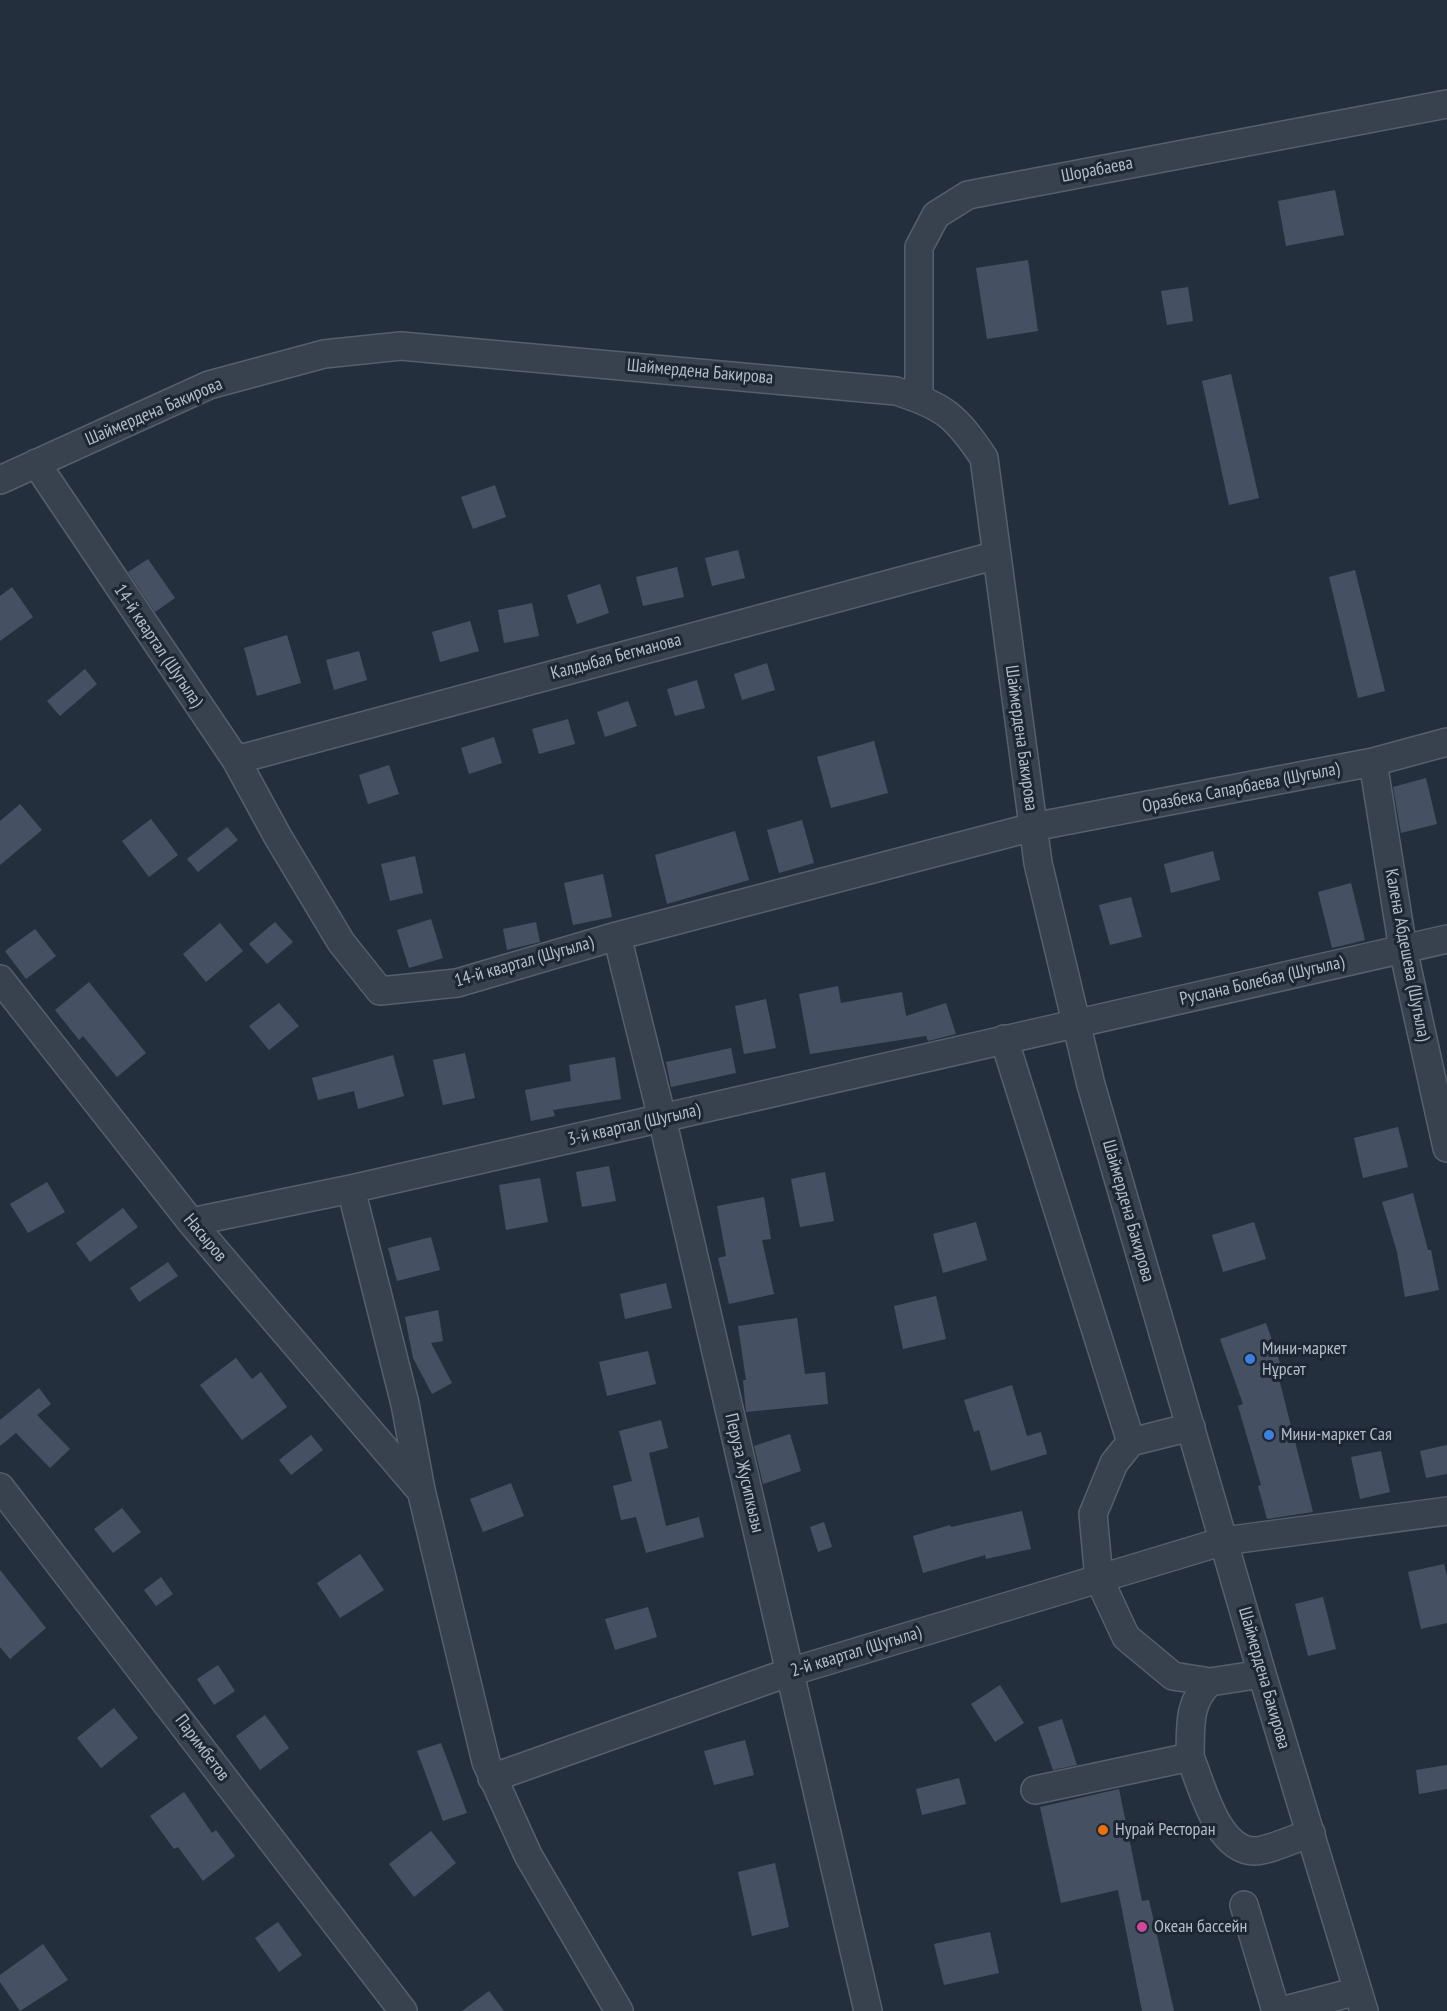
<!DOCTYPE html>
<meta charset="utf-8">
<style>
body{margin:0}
canvas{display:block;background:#242f3e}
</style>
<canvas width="1447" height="2011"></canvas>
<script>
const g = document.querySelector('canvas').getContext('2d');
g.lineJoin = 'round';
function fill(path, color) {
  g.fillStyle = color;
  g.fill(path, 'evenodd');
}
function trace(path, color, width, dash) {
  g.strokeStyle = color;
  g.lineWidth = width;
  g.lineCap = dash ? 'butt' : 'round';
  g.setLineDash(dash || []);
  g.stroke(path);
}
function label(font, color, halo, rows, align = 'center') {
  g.font = font + ' "PT Sans Narrow",sans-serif';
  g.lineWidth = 6;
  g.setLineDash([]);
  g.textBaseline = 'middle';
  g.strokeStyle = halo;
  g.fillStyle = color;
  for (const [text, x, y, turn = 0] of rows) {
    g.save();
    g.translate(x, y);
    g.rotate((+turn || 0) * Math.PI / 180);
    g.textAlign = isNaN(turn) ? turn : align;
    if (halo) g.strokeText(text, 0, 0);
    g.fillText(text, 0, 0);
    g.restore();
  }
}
fill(new Path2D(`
 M1335,190L1344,235L1286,246L1278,201Z
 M1028,260L1038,331L987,339L976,268Z
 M1188,287L1193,321L1167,325L1161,291Z
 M1231,374L1259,498L1229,505L1202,381Z
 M495,485L506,517L473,529L461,497Z
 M738,550L745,578L712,586L705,558Z
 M148,559L175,598L155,612L128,572Z
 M677,567L684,597L643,606L636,577Z
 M1355,570L1385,691L1358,698L1329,577Z
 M600,584L609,613L577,624L567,595Z
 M12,587L33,617L0,641V596Z
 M532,603L539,636L504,643L498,610Z
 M470,621L479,651L440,662L432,632Z
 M287,635L301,683L257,696L244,648Z
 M359,651L367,680L334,690L326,660Z
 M767,663L775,690L742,700L734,674Z
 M85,669L97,684L60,716L47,701Z
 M697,680L705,708L675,716L667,689Z
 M628,701L637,726L605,737L597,712Z
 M568,719L575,744L539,754L532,729Z
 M494,737L502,763L469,774L461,748Z
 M874,741L888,793L831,808L817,757Z
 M389,765L399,794L368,804L359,775Z
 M1426,778L1437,824L1401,833L1393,787Z
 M20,804L42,830L0,865V821Z
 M151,819L178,855L149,877L122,841Z
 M802,820L814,863L779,873L767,830Z
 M227,827L238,840L198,872L187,859Z
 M735,831L749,880L667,904L655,855Z
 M1213,851L1220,880L1171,893L1164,864Z
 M415,856L423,893L390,901L381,864Z
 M603,874L612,917L573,925L564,883Z
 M1351,883L1365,940L1332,948L1318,892Z
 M1131,897L1142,937L1110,945L1099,905Z
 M431,919L443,958L409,968L397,930Z
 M275,922L293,942L267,964L249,944Z
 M536,922L540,942L507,950L503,929Z
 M220,923L243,951L206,982L183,954Z
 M35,929L56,956L26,979L5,951Z
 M89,982L146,1053L117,1077L83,1036L79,1040L55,1010Z
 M838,986L841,1003L902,992L906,1016L946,1003L956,1034L928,1041L926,1036L810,1054L799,994Z
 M766,999L776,1048L744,1054L735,1006Z
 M279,1003L299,1026L269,1050L249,1026Z
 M731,1048L736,1073L671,1087L666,1062Z
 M465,1053L475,1098L443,1105L433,1060Z
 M393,1055L404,1096L358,1109L354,1091L318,1100L312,1078Z
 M615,1057L621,1099L553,1110L555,1116L531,1121L525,1090L571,1081L569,1065Z
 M1398,1127L1408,1167L1363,1178L1354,1138Z
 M609,1166L616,1201L582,1207L576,1172Z
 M825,1172L834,1221L800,1227L791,1179Z
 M540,1178L548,1222L506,1230L499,1185Z
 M47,1182L65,1212L28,1233L10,1204Z
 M1413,1193L1428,1250H1431L1439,1290L1405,1297L1397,1252L1382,1202Z
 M764,1197L771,1239L762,1240L774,1294L729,1304L718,1258L726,1256L717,1206Z
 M123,1208L138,1227L90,1262L76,1243Z
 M976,1222L987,1260L943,1273L933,1234Z
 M1254,1222L1266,1259L1223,1272L1212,1235Z
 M431,1237L440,1270L397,1281L388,1248Z
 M168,1262L178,1276L139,1302L130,1288Z
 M666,1283L672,1308L625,1319L620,1294Z
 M936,1296L946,1339L903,1349L894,1306Z
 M438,1310L443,1341L431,1343L452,1383L432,1394L413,1358L405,1317Z
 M797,1318L805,1374L825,1372L828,1404L746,1412L743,1380H746L738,1326Z
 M1266,1323L1285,1377L1279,1379L1313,1512L1267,1519L1258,1486L1261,1485L1238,1406L1243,1404L1220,1339Z
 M648,1351L656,1384L607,1396L599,1362Z
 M236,1358L252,1379L261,1372L287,1407L242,1440L200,1385Z
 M1012,1385L1027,1436L1041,1432L1047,1454L991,1471L979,1430L974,1432L964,1400Z
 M39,1388L51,1404L37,1415L70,1449L50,1468L16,1433L0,1446V1420Z
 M661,1420L668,1448L649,1453L666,1526L699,1517L704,1537L646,1553L636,1517L621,1520L613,1486L632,1481L619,1431Z
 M790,1434L801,1471L763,1484L754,1446Z
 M311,1435L323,1450L291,1475L279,1460Z
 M1447,1445V1474L1426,1478L1420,1451Z
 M1381,1451L1390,1492L1360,1499L1351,1457Z
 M511,1483L524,1516L483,1532L470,1499Z
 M122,1508L141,1532L113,1553L94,1529Z
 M1022,1511L1031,1549L986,1559L985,1555L923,1573L913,1536L950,1525L951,1527Z
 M824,1522L832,1547L818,1552L810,1527Z
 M360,1554L384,1590L340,1618L317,1583Z
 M1444,1564L1447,1576V1623L1421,1629L1408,1572Z
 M0,1570L46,1628L10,1659L0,1647Z
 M161,1577L173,1594L156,1606L144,1590Z
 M1323,1597L1336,1649L1308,1656L1295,1604Z
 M648,1607L657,1637L615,1650L605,1619Z
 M218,1665L235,1691L214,1705L197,1679Z
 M1000,1685L1024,1723L995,1742L971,1704Z
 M114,1708L138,1738L101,1768L77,1738Z
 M265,1715L289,1748L260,1770L236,1736Z
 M1062,1719L1077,1765L1053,1770L1038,1727Z
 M745,1740L754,1775L714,1785L704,1751Z
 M441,1743L467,1813L443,1821L417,1751Z
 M1447,1765V1789L1419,1794L1416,1770Z
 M959,1778L966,1804L922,1815L916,1789Z
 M1119,1789L1142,1901L1149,1900L1174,2011H1142L1118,1890L1061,1903L1040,1807Z
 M184,1792L212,1833L216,1830L235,1856L203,1881L178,1847L174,1849L150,1816Z
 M431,1831L456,1863L414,1897L389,1864Z
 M775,1863L789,1927L752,1936L738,1872Z
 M278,1922L302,1955L279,1972L255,1938Z
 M990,1932L999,1973L944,1985L934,1944Z
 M43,1944L68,1980L20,2011L0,1982V1975Z
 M489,1991L504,2011H462Z`), '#455162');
const minor = new Path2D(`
 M919,398V247L936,215L968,195L1447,104
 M36,463L236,760L278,837L341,942L380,991L457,983L617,936L1033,827L1373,762L1447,742
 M0,480L209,385L324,354L401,346L896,391C944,406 956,416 984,458L1038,863L1091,1085L1262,1674L1364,2011
 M236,760L997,555
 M1373,762L1403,949L1447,1148
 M617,936L662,1118L868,2011
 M0,979L191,1222L420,1490
 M1004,1039L1131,1442
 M351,1189L405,1404L421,1490L486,1762L528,1855L619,2011
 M191,1222L351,1189L1447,939
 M1191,1427L1131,1442L1114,1463L1093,1514L1099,1579L1126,1637L1173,1676L1210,1682L1262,1674
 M0,1487L403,2011
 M1190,1757C1191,1728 1187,1703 1210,1682
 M492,1778L790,1672L1224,1541L1447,1511
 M1035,1790L1190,1757C1202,1786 1217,1850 1254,1851C1268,1851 1296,1838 1311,1833
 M1244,1905L1276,2011
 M1281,2011L1358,1991`);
trace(minor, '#565f6c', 30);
trace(minor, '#38414e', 27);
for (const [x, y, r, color] of [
 [1250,1359,6,"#3f7fe0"],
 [1269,1435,6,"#3f7fe0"],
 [1103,1830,6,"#e8710a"],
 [1142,1927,6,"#d1479c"]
]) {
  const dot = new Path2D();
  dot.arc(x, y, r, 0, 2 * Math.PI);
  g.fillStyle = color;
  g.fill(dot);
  trace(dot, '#1d2633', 2);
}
label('18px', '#b4bcc9', '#1d2633', [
 ["Шорабаева",1097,170,-11],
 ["Шаймердена Бакирова",700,372,5],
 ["Шаймердена Бакирова",154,412,-23],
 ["14-й квартал (Шугыла)",158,646,56],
 ["Калдыбая Бегманова",616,657,-15],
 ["Шаймердена Бакирова",1021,738,82],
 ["Оразбека Сапарбаева (Шугыла)",1241,788,-11],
 ["Калена Абдешева (Шугыла)",1407,955,79],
 ["14-й квартал (Шугыла)",524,962,-16],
 ["Руслана Болебая (Шугыла)",1262,981,-13],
 ["3-й квартал (Шугыла)",634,1125,-13],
 ["Шаймердена Бакирова",1128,1211,74],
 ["Насыров",205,1238,50],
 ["Перуза Жусипкызы",744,1473,77],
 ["2-й квартал (Шугыла)",856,1652,-17],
 ["Шаймердена Бакирова",1264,1678,74],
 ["Паримбетов",202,1748,53]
]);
label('18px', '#b4bcc9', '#1d2633', [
 ["Мини-маркет",1262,1349],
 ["Нұрсәт",1262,1370],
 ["Мини-маркет Сая",1281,1435],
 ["Нурай Ресторан",1115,1830],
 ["Океан бассейн",1154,1927]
], 'left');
</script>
